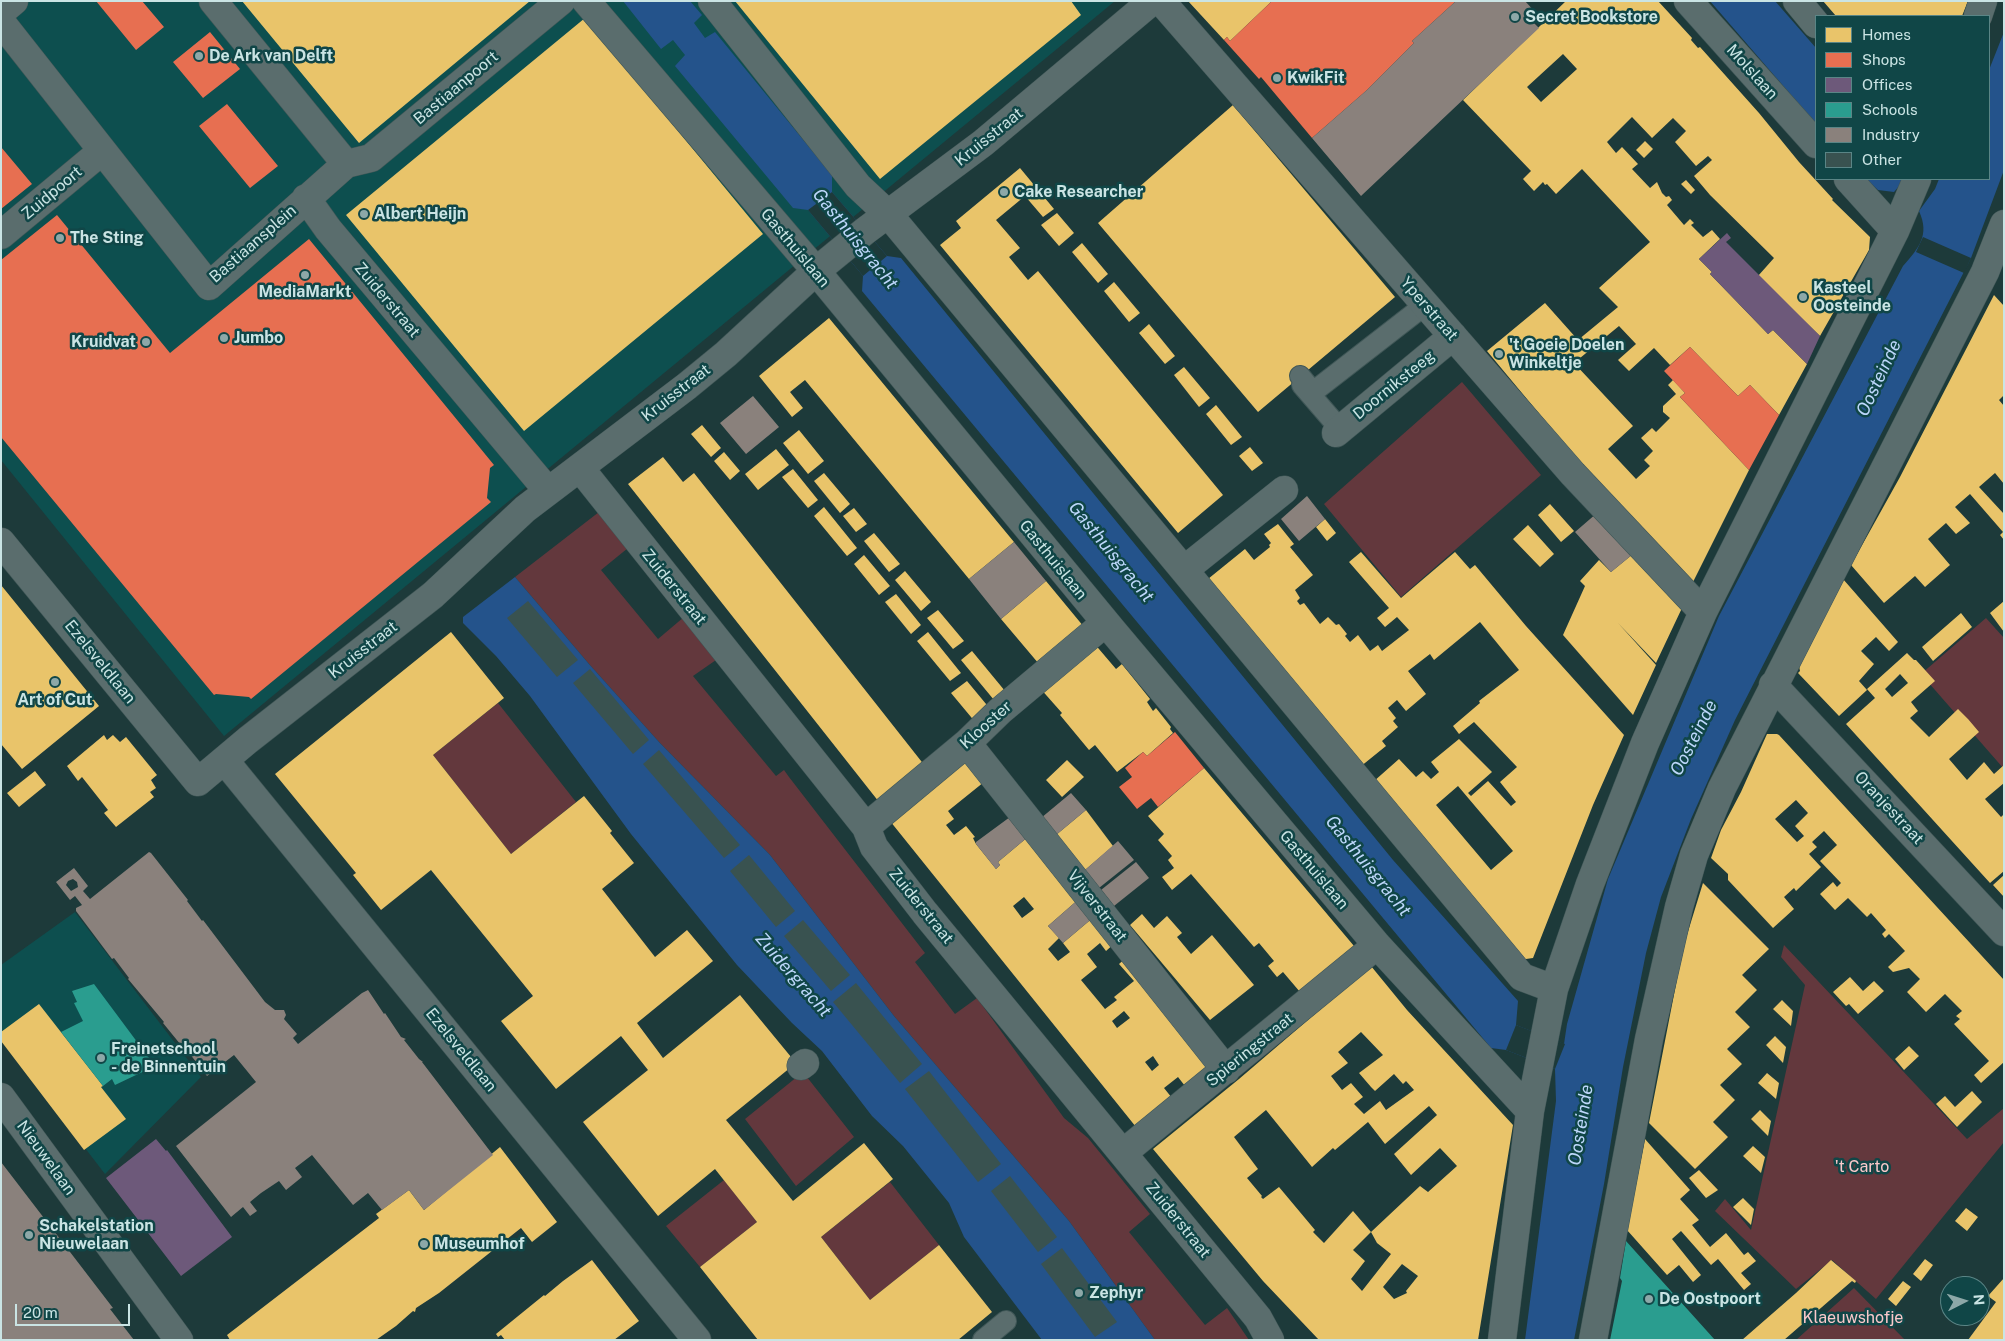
<!DOCTYPE html>
<style>
body{margin:0}
#map{position:relative;width:2005px;height:1341px;overflow:hidden;background:#1d3a3a;font-family:"Public Sans",sans-serif}
canvas{display:block}
.frame{position:absolute;inset:0;border:2px solid #cae4e4;pointer-events:none}
.legend{position:absolute;left:1815px;top:15px;width:175px;height:165px;box-sizing:border-box;background:#104647;border:1px solid #5a8586;margin:0;padding:6px 9px;list-style:none;font-size:15px;color:#cae4e4}
.legend li{display:flex;align-items:center;gap:10px;height:25px}
.legend b{width:25px;border:1px solid #5a8586}
.north{position:absolute;left:1940px;top:1276px;width:50px;height:50px;box-sizing:border-box;background:#104647;border:1px solid #5a8586;border-radius:50%;rotate:85deg;font-size:14px;font-weight:700;line-height:20px;text-align:center;color:#cae4e4}
.north::after{content:'';display:block;margin:auto;width:18px;height:22px;background:#8da8a8;clip-path:polygon(50% 0,100% 100%,50% 72%,0 100%)}
.scale{position:absolute;left:15px;top:1304px;width:115px;height:22px;box-sizing:border-box;border:2px solid #cae4e4;border-top:0;padding-left:6px;font-size:15px;line-height:18px;white-space:nowrap;color:#cae4e4;-webkit-text-stroke:4px #104647;paint-order:stroke}
</style>
<div id="map">
<canvas width="2005" height="1341"></canvas>
<div class="frame"></div>
<ul class="legend">
<li><b style="height:14px;background:#e9c46a"></b>Homes</li>
<li><b style="height:14px;background:#e76f51"></b>Shops</li>
<li><b style="height:14px;background:#6d597a"></b>Offices</li>
<li><b style="height:14px;background:#2a9d8f"></b>Schools</li>
<li><b style="height:14px;background:#8a817c"></b>Industry</li>
<li><b style="height:14px;background:#395250"></b>Other</li>
</ul>
<div class="north">N</div>
<div class="scale">20 m</div>
</div>
<script>
const g = document.querySelector('canvas').getContext('2d');
g.lineJoin = 'round';
function fill(path, color) {
  g.fillStyle = color;
  g.fill(path, 'evenodd');
}
function trace(path, color, width, dash) {
  g.strokeStyle = color;
  g.lineWidth = width;
  g.lineCap = dash ? 'butt' : 'round';
  g.setLineDash(dash || []);
  g.stroke(path);
}
function label(font, color, halo, rows, align = 'center') {
  g.font = font + ' "Public Sans",sans-serif';
  g.lineWidth = 5;
  g.setLineDash([]);
  g.textBaseline = 'middle';
  g.strokeStyle = halo;
  g.fillStyle = color;
  for (const [text, x, y, turn = 0] of rows) {
    g.save();
    g.translate(x, y);
    g.rotate((+turn || 0) * Math.PI / 180);
    g.textAlign = isNaN(turn) ? turn : align;
    if (halo) g.strokeText(text, 0, 0);
    g.fillText(text, 0, 0);
    g.restore();
  }
}
fill(new Path2D(`
 M1,1H1115L224,736L1,460Z
 M75,912L201,1077L105,1174L1,1039V965Z`), '#0d4f4f');
fill(new Path2D(`
 M1462,382L1541,475L1401,597L1324,504Z
 M599,512L628,548L601,570L658,639L684,617L716,660L693,676L776,776L784,770L789,777L925,953L915,962L955,1014L977,998L1064,1118L1088,1138L1150,1214L1129,1232L1205,1325L1227,1308L1249,1340H1155L1069,1221L894,1016L770,855L659,742L589,664L515,577Z
 M1986,618L2004,638V769L1921,674Z
 M498,703L576,802L511,854L433,755Z
 M1784,945L1967,1139L2004,1108V1142L1876,1299L1832,1260L1796,1289L1715,1211L1725,1199L1751,1230L1805,985L1781,957Z
 M803,1072L854,1137L796,1186L745,1119Z
 M724,1180L757,1222L700,1267L666,1226Z
 M890,1182L939,1245L870,1300L821,1237Z
 M1854,1288L1905,1340H1796Z`), '#63383d');
fill(new Path2D(`
 M623,1H690L702,15L694,23L705,38L715,32L832,175V192L887,256L901,258L1393,860L1518,1001L1516,1025L1564,1044L1567,1024L1608,879L1719,616L1903,266C1919,248 1930,235 1919,211L1935,189L1939,179H1989V70L2004,32V170L1971,258L1735,720L1691,819L1661,897L1646,953L1623,1067L1604,1184L1574,1340H1525L1556,1101L1555,1069L1506,1050L1491,1048L862,291L863,276L808,210L793,208L675,66L685,55L673,40L661,49Z
 M1710,1H1775L1816,48V124Z
 M1866,179H1905L1894,192L1878,190Z
 M515,577L589,664L659,742L770,855L894,1016L1069,1221L1155,1340H1042L964,1237L949,1203L903,1146L872,1116L822,1051L792,1023L737,965L631,834L530,696L496,656L463,623V617Z`), '#24538b');
fill(new Path2D(`
 M832,192L887,256L863,276L808,210Z
 M1923,237L1971,258L1964,273L1916,252Z
 M1516,1025L1565,1044L1555,1069L1506,1050Z`), '#1d3a3a');
fill(new Path2D(`
 M242,1H530L359,143Z
 M735,1H1071L1081,15L880,179Z
 M1188,1H1272L1230,41L1227,37L1224,40Z
 M1566,1H1658L1692,38L1691,40L1698,48L1700,47L1759,113L1799,162L1833,199L1832,200L1870,237L1869,250L1820,336L1758,276L1774,258L1710,195L1694,176L1712,160L1708,156L1696,166L1675,142L1686,131L1673,118L1652,138L1632,117L1607,142L1616,153L1622,147L1638,164L1632,169L1650,188L1657,182L1662,193L1666,197L1669,196L1672,200L1667,205L1684,225L1690,219L1694,223L1691,225L1703,237L1712,230L1720,239L1699,259L1712,272L1710,274L1768,334L1773,330L1807,364L1779,415L1750,385L1738,396L1690,347L1670,365L1654,348L1629,371L1618,360L1636,344L1619,326L1574,363L1633,426L1608,449L1636,479L1650,466L1644,460L1653,451L1641,438L1652,428L1656,432L1670,418L1663,412V406L1676,394L1668,385L1673,380L1685,393L1680,397L1749,470L1692,584L1576,458L1487,351L1545,303L1578,340L1618,307L1599,288L1650,242L1582,169L1556,194L1547,184L1545,185L1543,182L1534,191L1523,179L1531,171L1463,100ZM1563,54L1577,69L1541,102L1527,87Z
 M1823,1H1968L1962,16H1836Z
 M585,18L763,234L524,431L346,215Z
 M1233,105L1395,297L1258,412L1098,223Z
 M1645,141L1653,149L1644,158L1636,150Z
 M1020,168L1054,209L1043,217L1025,196L996,220L1020,248L1009,257L1028,280L1038,271L1223,495L1178,533L940,245L961,228L956,221Z
 M1686,180L1695,190L1691,194L1681,184Z
 M1057,213L1074,233L1059,246L1041,225Z
 M1082,243L1108,274L1098,283L1072,252Z
 M1114,282L1140,313L1129,322L1104,291Z
 M1994,295L2004,306V395L1999,400L2004,406V484L1995,473L1979,487L2004,514V540L2000,535L2003,532L1970,494L1955,507L1970,523L1956,534L1946,523L1928,539L1950,565L1925,587L1915,576L1884,603L1851,565L1900,477Z
 M829,318L1014,542L969,579L805,380L790,392L803,408L792,417L759,376Z
 M1149,324L1175,356L1165,364L1139,333Z
 M1184,367L1210,398L1199,407L1174,375Z
 M1216,405L1242,437L1231,445L1206,414Z
 M702,425L721,448L711,457L691,434Z
 M799,430L824,461L808,474L783,443Z
 M1250,447L1263,463L1252,471L1239,456Z
 M776,449L789,465L758,490L745,474Z
 M724,452L740,471L730,480L714,461Z
 M663,457L683,482L694,473L925,766L879,802L628,484Z
 M793,469L818,500L808,508L782,477Z
 M824,473L850,504L840,513L814,481Z
 M1550,504L1574,531L1561,542L1538,515Z
 M824,507L857,548L847,556L814,516Z
 M854,508L867,524L856,532L843,516Z
 M1325,519L1336,533L1327,541L1316,527Z
 M1278,524L1294,544L1290,547L1313,575L1295,590L1300,598L1297,601L1300,605L1304,603L1320,624L1328,617L1336,625L1339,624L1347,634L1345,636L1350,642L1358,635L1370,651L1378,645L1382,651L1409,630L1397,617L1385,627L1377,618L1389,608L1349,562L1361,552L1401,598L1455,552L1470,569L1475,565L1526,626L1624,735L1593,805L1533,958L1526,959V961L1373,782L1399,759L1416,777L1423,771L1431,779L1439,772L1431,762L1459,739L1492,772L1468,793L1471,796L1488,781L1511,806L1516,802L1500,782L1517,767L1474,722L1459,734L1453,726L1480,703L1479,701L1519,670L1480,622L1434,660L1430,654L1408,671L1426,694L1406,711L1397,700L1388,708L1396,718L1393,721L1398,727L1382,741L1386,746L1360,767L1208,579L1245,549L1254,560L1270,547L1269,545L1271,543L1264,534ZM1458,786L1513,851L1491,870L1436,805Z
 M1528,525L1554,554L1540,567L1513,539Z
 M874,533L900,564L889,572L864,541Z
 M1633,554L1682,608L1656,663L1618,623L1656,665L1633,715L1563,635L1585,586L1580,581L1599,560L1611,572Z
 M864,555L890,586L879,595L854,564Z
 M905,571L931,602L921,611L895,580Z
 M1843,579L1898,642L1889,651L1876,637L1861,651L1874,664L1859,681L1867,690L1839,716L1798,673L1800,671L1799,666Z
 M1046,581L1084,627L1039,664L1001,619Z
 M1,585L99,706L22,769L1,744Z
 M896,594L921,625L911,634L885,602Z
 M2004,601V632L1990,613Z
 M938,610L964,641L953,649L927,618Z
 M1961,613L1972,627L1933,661L1922,647Z
 M451,632L504,698L433,755L511,854L584,796L612,831L610,833L634,863L602,889L655,957L687,930L713,961L637,1023L663,1058L740,995L796,1063L726,1120L793,1201L864,1143L893,1179L821,1237L870,1300L939,1245L992,1312L958,1340H758L700,1267L757,1222L715,1169L658,1216L583,1122L648,1070L621,1036L556,1089L501,1021L533,996L431,870L381,910L353,875L356,873L275,774Z
 M928,632L961,673L950,681L917,641Z
 M1093,642L1116,669L1122,664L1150,699L1147,702L1153,711L1156,708L1171,727L1170,729L1173,733L1147,756L1143,752L1117,772L1095,745L1089,750L1060,715L1062,713L1039,687Z
 M972,651L1005,691L994,700L961,660Z
 M1907,653L1914,660H1916L1935,681L1911,702L1918,711L1910,718L1929,737L1958,709L1968,719L1979,732L1949,759L1967,780L1984,762L1994,774L2004,765V783L1985,799L2001,817L2004,814V871L1990,883L1846,724L1875,698L1867,689ZM1900,674L1908,683L1892,697L1885,689Z
 M967,681L991,710L976,723L951,693Z
 M1767,734H1777L1779,735L2004,980V1062L1981,1083L1974,1075L1989,1061L1954,1024L1960,1019L1956,1016L1962,1011L1945,994L1926,1012L1907,992L1920,979L1909,968L1893,972L1888,967L1905,951L1889,934L1885,938L1882,934L1886,930L1871,913L1867,917L1848,898L1835,910L1820,894L1833,882L1837,887L1841,883L1820,861L1837,845L1824,831L1812,842L1817,847L1809,854L1821,867L1796,891L1794,888L1784,897L1794,909L1773,928L1728,880V874L1711,858L1721,830L1741,792ZM1796,800L1808,813L1795,826L1804,836L1797,842L1775,819Z
 M104,735L107,740L113,735L120,742L126,737L157,775L151,780L156,788L150,792L154,797L116,827L104,813L108,810L82,777L78,781L67,766Z
 M966,759L984,782L948,811L954,819L946,825L954,835L966,826L975,837L973,838L976,844L996,869L1000,865L998,862L1029,836L1080,898L1048,926L1059,938L1048,949L1058,961L1070,952L1063,943L1095,916L1116,942L1106,951L1100,943L1087,954L1097,967L1081,980L1105,1009L1117,1000L1114,997L1134,981L1119,964L1128,956L1215,1061L1185,1086L1178,1077L1164,1088L1172,1098L1136,1127L890,821ZM1024,897L1034,909L1022,918L1013,906ZM1124,1011L1130,1018L1117,1028L1112,1021ZM1153,1056L1159,1065L1152,1071L1145,1062Z
 M1067,760L1084,777L1062,797L1046,780Z
 M1204,768L1354,946L1300,992L1283,972L1277,977L1268,966L1274,961L1259,943L1254,947L1191,874L1172,890L1162,877L1174,868L1168,860L1172,856L1158,840L1164,834L1148,816Z
 M35,771L46,785L19,807L7,793Z
 M1086,810L1113,846L1085,870L1056,835Z
 M2004,875V897L1993,885Z
 M1703,883L1769,949L1742,975L1757,990L1735,1012L1750,1027L1727,1049L1742,1064L1720,1085L1735,1100L1713,1122L1728,1137L1695,1169L1649,1123L1678,974L1686,938Z
 M1142,914L1154,928L1167,916L1182,933L1177,937L1191,954L1212,935L1254,985L1210,1020L1130,925Z
 M1371,966L1407,1010L1513,1125L1478,1340H1319L1263,1281L1153,1149L1239,1079ZM1361,1032L1383,1055L1359,1073L1371,1087L1375,1091L1394,1074L1403,1084L1406,1081L1414,1090L1386,1110L1380,1101L1364,1114L1354,1104L1363,1097L1351,1083L1342,1090L1331,1076L1348,1063L1338,1052ZM1429,1106L1437,1115L1394,1154L1411,1175L1440,1148L1457,1166L1428,1192L1420,1186L1371,1232L1353,1211L1324,1243L1313,1232L1315,1230L1279,1187L1263,1199L1261,1197L1262,1196L1247,1178L1258,1169L1234,1137L1266,1110L1312,1167L1333,1148L1335,1150L1368,1122L1385,1144ZM1371,1232L1377,1243L1391,1254L1362,1291L1351,1279L1365,1261L1353,1250ZM1402,1264L1418,1276L1406,1291L1407,1293L1394,1299L1383,1287Z
 M1850,977L1863,991L1874,981L1884,991L1858,1014L1849,1004L1846,1006L1833,992Z
 M1782,1000L1793,1011L1791,1026L1773,1009Z
 M39,1004L103,1086L101,1087L126,1119L84,1150L1,1041V1032Z
 M1775,1036L1786,1047L1783,1063L1766,1045Z
 M1909,1046L1919,1056L1904,1070L1895,1059Z
 M1767,1073L1779,1083L1776,1099L1758,1083Z
 M1972,1091L1982,1102L1957,1127L1936,1104L1945,1096L1955,1107Z
 M1760,1110L1771,1121L1768,1136L1751,1119Z
 M1645,1139L1690,1190L1680,1199L1699,1220L1692,1225L1710,1247L1726,1233L1744,1255L1748,1252L1756,1261L1741,1273L1751,1284L1744,1290L1718,1259L1711,1265L1681,1231L1672,1239L1701,1275L1693,1282L1679,1265L1667,1275L1627,1230Z
 M1753,1146L1765,1157L1761,1173L1743,1156Z
 M500,1147L557,1222L532,1242L521,1228L439,1293L416,1308L415,1312L413,1311L396,1326L376,1340H230L227,1335L379,1218L376,1214L409,1190L424,1210Z
 M1699,1170L1718,1190L1706,1198L1689,1178Z
 M1743,1198L1754,1209L1751,1225L1733,1207Z
 M1966,1208L1978,1217L1967,1231L1955,1221Z
 M1925,1259L1933,1265L1921,1281L1913,1274Z
 M592,1260L639,1321L614,1340H505L501,1335L498,1337L496,1334L544,1295L545,1296L563,1281Z
 M1831,1260L1856,1281L1855,1283L1852,1281L1784,1340H1742L1796,1293Z
 M2004,1278V1340H1968L1996,1302L1988,1296Z
 M1903,1281L1911,1287L1896,1306L1888,1299Z`), '#e9c46a');
fill(new Path2D(`
 M96,1H142L164,27L136,50Z
 M1272,1H1456L1412,41L1414,43L1367,90L1312,138L1261,77L1259,79L1224,40L1227,37L1230,41Z
 M210,32L240,69L203,98L173,62Z
 M227,104L278,166L250,188L199,126Z
 M1,147L32,184L1,209Z
 M57,215L170,353L309,239L494,465L490,468L487,498L491,502L251,699L249,697L216,694L214,695L1,437V260Z
 M1690,347L1738,396L1750,385L1779,415L1749,470L1680,397L1685,393L1664,371Z
 M1175,732L1204,768L1158,807L1151,798L1137,809L1119,787L1132,777L1125,768L1143,752L1147,756Z`), '#e76f51');
fill(new Path2D(`
 M1727,233L1731,238L1726,242L1820,336L1807,364L1773,330L1768,334L1710,274L1712,272L1699,259Z
 M156,1139L166,1151L167,1150L232,1237L181,1276L106,1178Z`), '#6d597a');
fill(new Path2D(`
 M94,984L155,1066L115,1085L112,1079L103,1086L61,1032L83,1021L74,1003L77,1002L72,991Z
 M1626,1241L1715,1340H1610L1622,1281L1620,1278Z`), '#2a9d8f');
fill(new Path2D(`
 M1456,1H1525L1536,13L1530,19L1539,28L1361,196L1312,138L1367,90L1414,43L1412,41Z
 M753,396L779,427L746,454L720,423Z
 M1307,496L1325,519L1299,541L1281,519Z
 M1597,513L1633,554L1611,572L1575,532Z
 M1014,542L1046,581L1001,619L969,579Z
 M1071,793L1086,810L1056,835L1041,818Z
 M1010,817L1029,836L998,862L1000,865L996,869L976,844V842Z
 M1118,841L1134,860L1099,888L1085,870Z
 M149,852L151,853L188,900L187,901L202,921L203,920L265,1002L275,1010H284L286,1015L284,1019L297,1034L293,1038L298,1044L362,993L368,990L384,1014L385,1013L401,1037L406,1039L404,1040L419,1059L423,1062H422L493,1155L424,1210L409,1190L382,1210L368,1193L353,1205L312,1155L295,1168L302,1177L286,1190L279,1181L261,1193L250,1202L257,1211L250,1216L243,1207L231,1217L176,1146L256,1082L234,1055L207,1076L186,1049L185,1050L163,1023L164,1022L128,979L129,978L114,958L112,959L76,911V908L82,905L75,896L70,900L56,882L74,868L88,886L83,891L90,899ZM73,879L77,882L78,887L71,891L66,885L68,881Z
 M1136,862L1149,878L1114,906L1101,890Z
 M1080,898L1095,916L1063,943L1048,926Z
 M1,1162L113,1308L110,1309L134,1340H1Z`), '#8a817c');
fill(new Path2D(`
 M528,601L578,660L557,677L507,618Z
 M590,669L649,740L633,754L573,683Z
 M659,750L740,845L724,858L643,764Z
 M749,855L795,911L776,927L730,871Z
 M803,920L850,975L831,991L784,936Z
 M856,983L922,1064L900,1083L833,1002Z
 M929,1071L1001,1164L978,1182L905,1089Z
 M1010,1176L1057,1237L1038,1252L991,1191Z
 M1062,1248L1117,1322L1095,1337L1041,1264Z`), '#395250');
const lane = new Path2D(`
 M1300,376L1313,392L1425,305
 M1302,385L1340,429
 M983,1340L1006,1321`);
const street = new Path2D(`
 M586,1L816,271L1112,630L1377,945L1530,1111
 M712,1L858,186L889,215L1522,977L1554,989
 M1161,1L1573,474L1703,612
 M1688,1L1816,144
 M1797,1L1816,24
 M1,12L14,1
 M1978,16L1983,1
 M1,22L209,286L346,164L213,1
 M346,164L371,158L561,1
 M1848,179L1895,231
 M306,198L328,229L548,491
 M1,235L102,151
 M1336,433L1453,336
 M580,468L866,827L874,847L925,913L1258,1318L1270,1340
 M1,542L198,782L248,740L433,595L525,509L687,386L726,354L816,271L865,231L983,143L1152,1
 M1184,570L1284,490
 M1773,685L2004,932
 M967,743L1226,1070
 M225,761L697,1340
 M866,827L967,743L1000,711L1105,623
 M801,1066L805,1063
 M1,1097L179,1340
 M1123,1153L1377,945
 M1502,1340L1530,1111L1554,989L1590,884L1645,743L1703,612L1895,231L1917,179
 M1593,1340L1649,1039L1679,907L1694,855L1722,788L1985,272L2004,224`);
trace(lane, '#405757', 22);
trace(street, '#405757', 29);
trace(lane, '#5a6d6d', 20);
trace(street, '#5a6d6d', 28);
for (const [x, y, r, color] of [
 [1515,17,5,"#8da8a8"],
 [199,56,5,"#8da8a8"],
 [1277,78,5,"#8da8a8"],
 [1004,192,5,"#8da8a8"],
 [364,214,5,"#8da8a8"],
 [60,238,5,"#8da8a8"],
 [305,275,5,"#8da8a8"],
 [1803,297,5,"#8da8a8"],
 [224,338,5,"#8da8a8"],
 [146,342,5,"#8da8a8"],
 [1499,354,5,"#8da8a8"],
 [55,682,5,"#8da8a8"],
 [101,1058,5,"#8da8a8"],
 [29,1235,5,"#8da8a8"],
 [424,1244,5,"#8da8a8"],
 [1079,1293,5,"#8da8a8"],
 [1649,1299,5,"#8da8a8"]
]) {
  const dot = new Path2D();
  dot.arc(x, y, r, 0, 2 * Math.PI);
  g.fillStyle = color;
  g.fill(dot);
  trace(dot, '#104647', 2);
}
label('bold 16px', '#cae4e4', '#104647', [
 ["Secret Bookstore",1525,17],
 ["De Ark van Delft",209,56],
 ["KwikFit",1287,78],
 ["Cake Researcher",1014,192],
 ["Albert Heijn",374,214],
 ["The Sting",70,238],
 ["Kasteel",1813,288],
 ["Oosteinde",1813,306],
 ["MediaMarkt",305,292,"center"],
 ["Jumbo",234,338],
 ["Kruidvat",136,342,"right"],
 ["'t Goeie Doelen",1509,345],
 ["Winkeltje",1509,363],
 ["Art of Cut",55,700,"center"],
 ["Freinetschool",111,1049],
 ["- de Binnentuin",111,1067],
 ["Schakelstation",39,1226],
 ["Nieuwelaan",39,1244],
 ["Museumhof",434,1244],
 ["Zephyr",1089,1293],
 ["De Oostpoort",1659,1299]
], 'left');
label('16px', '#cae4e4', '#104647', [
 ["Molslaan",1752,72,48],
 ["Bastiaanpoort",456,88,-40],
 ["Kruisstraat",989,137,-39],
 ["Zuidpoort",52,193,-40],
 ["Bastiaansplein",253,244,-41],
 ["Gasthuislaan",795,248,50],
 ["Zuiderstraat",387,300,50],
 ["Yperstraat",1429,309,49],
 ["Doorniksteeg",1394,385,-39],
 ["Kruisstraat",676,393,-38],
 ["Gasthuislaan",1053,560,51],
 ["Zuiderstraat",674,587,51],
 ["Kruisstraat",363,650,-38],
 ["Ezelsveldlaan",100,662,51],
 ["Klooster",986,725,-42],
 ["Oranjestraat",1889,808,47],
 ["Gasthuislaan",1314,870,50],
 ["Zuiderstraat",921,906,51],
 ["Vijverstraat",1097,906,52],
 ["Ezelsveldlaan",461,1050,51],
 ["Spieringstraat",1250,1050,-39],
 ["Nieuwelaan",46,1158,54],
 ["Zuiderstraat",1178,1220,51]
]);
label('16px', '#fbc9cb', '#104647', [
 ["'t Carto",1862,1167],
 ["Klaeuwshofje",1853,1318]
]);
label('italic 18px', '#bdd7fb', '#104647', [
 ["Gasthuisgracht",855,239,51],
 ["Oosteinde",1879,378,-65],
 ["Gasthuisgracht",1111,552,51],
 ["Oosteinde",1694,738,-63],
 ["Gasthuisgracht",1368,866,51],
 ["Zuidergracht",793,975,49],
 ["Oosteinde",1581,1125,-81]
]);
</script>
